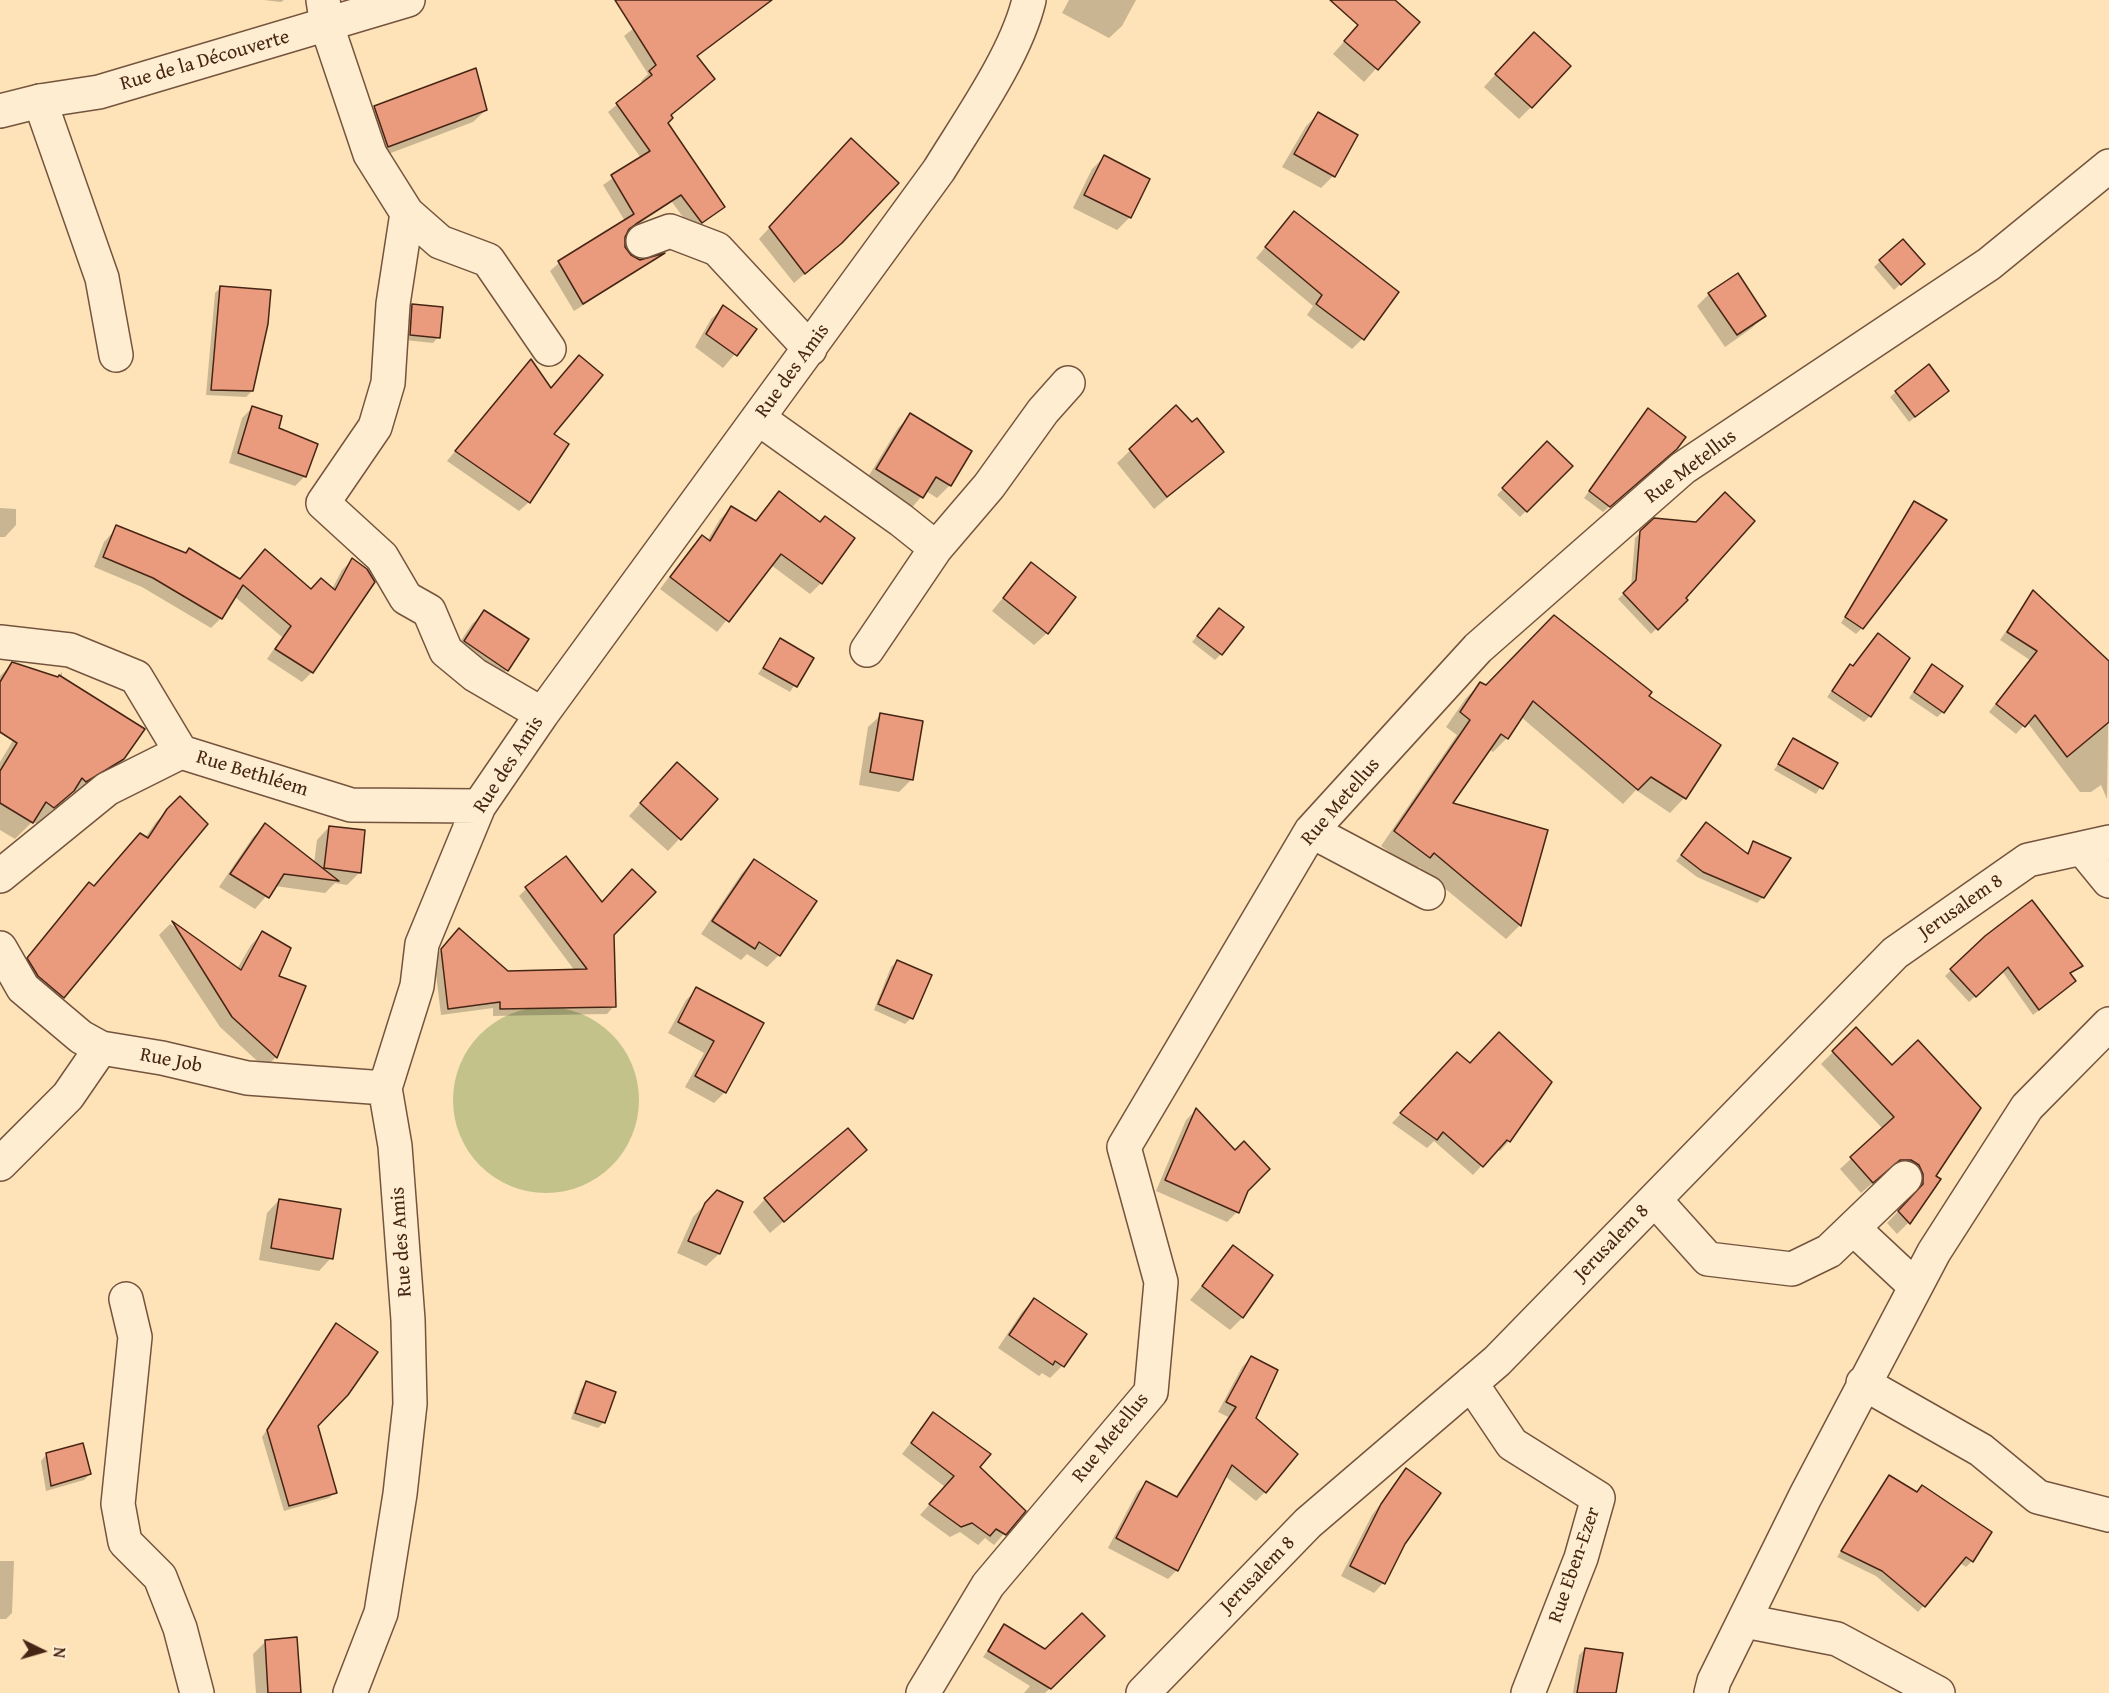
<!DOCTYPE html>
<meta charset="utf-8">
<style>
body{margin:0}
#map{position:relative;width:2109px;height:1693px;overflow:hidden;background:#fde3b7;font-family:"Gentium Book Plus",serif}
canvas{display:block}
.north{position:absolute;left:12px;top:1621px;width:60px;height:60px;-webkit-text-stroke:4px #feedd0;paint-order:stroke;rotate:95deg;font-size:16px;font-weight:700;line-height:24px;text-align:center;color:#472515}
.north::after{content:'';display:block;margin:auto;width:21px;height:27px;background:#472515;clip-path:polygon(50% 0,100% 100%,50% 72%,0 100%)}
</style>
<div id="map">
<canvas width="2109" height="1693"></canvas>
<div class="north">N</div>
</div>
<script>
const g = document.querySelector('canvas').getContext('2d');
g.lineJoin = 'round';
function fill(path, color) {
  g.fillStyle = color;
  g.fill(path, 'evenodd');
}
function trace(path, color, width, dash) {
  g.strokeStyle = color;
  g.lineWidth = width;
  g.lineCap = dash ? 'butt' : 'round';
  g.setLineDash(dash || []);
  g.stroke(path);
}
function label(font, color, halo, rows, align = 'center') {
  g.font = font + ' "Gentium Book Plus",serif';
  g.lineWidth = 5;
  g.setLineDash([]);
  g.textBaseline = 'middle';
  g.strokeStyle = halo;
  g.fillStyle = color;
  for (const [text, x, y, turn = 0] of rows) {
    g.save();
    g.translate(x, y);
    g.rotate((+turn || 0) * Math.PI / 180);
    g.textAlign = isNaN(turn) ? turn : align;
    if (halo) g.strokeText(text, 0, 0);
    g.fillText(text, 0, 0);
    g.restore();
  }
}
fill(new Path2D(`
 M453 1100a93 93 0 1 1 186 0a93 93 0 1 1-186 0Z`), '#c4c28b');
fill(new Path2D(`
 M264,0H284L281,2Z
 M669,0H752L759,9L696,58L667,123L723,207L693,231L672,202L626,232L624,247L630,256L640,261L660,256L574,311L550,271L559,263L625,221L603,185L641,158L608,112L643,83L641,81L648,74L624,36Z
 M1069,0H1136L1122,26L1109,38L1062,13Z
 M1381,0H1393L1418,22L1364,82L1333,54Z
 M1521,46L1531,107L1519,119L1484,87Z
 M374,107L486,110L473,122L375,159L362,119Z
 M1318,114L1333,176L1321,188L1282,167L1306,126Z
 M840,151L837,246L794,283L759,239Z
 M1104,157L1148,179L1129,218L1117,230L1073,208L1092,169Z
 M1294,213L1362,339L1352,349L1307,315L1313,306L1256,258Z
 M1902,241L1917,269L1894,290L1874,267Z
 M221,287L252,391L246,397L206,395L215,293Z
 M1709,294L1764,316L1752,328L1725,347L1697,306Z
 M413,305L438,337L433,343L405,340L407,311Z
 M724,307L755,330L723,368L695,347L711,319Z
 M530,361L552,434L529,502L519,511L447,461Z
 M1896,392L1941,396L1909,422L1890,397Z
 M1176,407L1222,452L1154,509L1117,463Z
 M252,408L277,429L305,476L295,486L229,463L242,418Z
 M1648,410L1669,455L1603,512L1584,498Z
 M911,415L950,485L937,498L926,491L910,510L865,482L898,428Z
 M1547,443L1571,466L1520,517L1497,495Z
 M779,493L821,583L810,594L771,565L717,632L660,589L691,548L703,537L707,541L720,519L731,508L754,522Z
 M1915,503L1862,628L1856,634L1841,623Z
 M0,508L16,509V525L5,537H0Z
 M114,531L185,554L189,550L239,580L265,551L311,590L332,589L342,570L352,560L373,582L312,672L302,682L267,659L282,637L234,596L221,618L211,628L142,587L94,567L104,542Z
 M1641,532L1686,600L1651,634L1618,599L1631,587L1635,538Z
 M1031,564L1047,633L1034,645L992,611Z
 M2033,592L2109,663L2107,799L2101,785L2091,792H2080L2027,722L2016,734L1989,712L2030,660L2000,640Z
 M485,612L507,670L494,682L452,654L472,624Z
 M1213,615L1221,654L1215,660L1192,642Z
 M781,640L812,658L790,692L758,674Z
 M12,664L56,678L62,672V678L123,758L106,776L67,796L37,824L33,821L15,839L0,830V762L21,727L0,734V676Z
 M1850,666L1870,716L1864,722L1827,697Z
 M1932,666L1943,712L1937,717L1909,698Z
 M1480,684L1486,687L1647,696L1719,746L1684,798L1670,813L1636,790L1623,804L1521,717L1507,738L1493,752L1488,749L1450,804L1520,925L1506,939L1419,867L1415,871L1381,846L1457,735L1446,727L1466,698Z
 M881,715L912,779L899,792L859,785L868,727Z
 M1794,740L1836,764L1816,794L1774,770Z
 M665,776L680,838L668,851L629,816Z
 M180,798L206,824L52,1008L17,970L78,895L89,884L93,888L140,835L145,838L156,822Z
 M1706,824L1746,854L1754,843L1763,897L1757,903L1697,877L1676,861Z
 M266,825L314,863L317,840L329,827L360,872L347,885L335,883L325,893L275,886L255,909L219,887L253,837Z
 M754,861L779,955L767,967L747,954L741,960L701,934L742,873Z
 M526,889L613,934L614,1006L607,1014L493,1016V1008L441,1015L434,958L451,938L508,973L575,971L519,896Z
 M170,924L237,969L251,945L262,933L277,977L276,1057L265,1068L220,1027L159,935Z
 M1986,937L2081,966L2069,975L2068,987L2033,1015L2002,971L1969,1002L1945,976Z
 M897,962L911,1018L905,1024L874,1010L891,967Z
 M697,989L761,1024L725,1092L714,1103L685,1087L704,1053L668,1033L686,1000Z
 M1856,1029L1892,1067L1934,1176L1939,1179L1908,1223L1897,1234L1887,1223L1912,1197V1186L1899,1171H1887L1861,1193L1840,1169L1883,1129L1821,1064Z
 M1448,1063L1550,1082L1509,1141L1500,1151L1497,1149L1473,1175L1434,1141L1427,1148L1392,1123Z
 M1196,1110L1246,1190L1237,1212L1227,1222L1156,1191L1186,1120Z
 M853,1162L770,1233L753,1212L765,1199Z
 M717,1192L741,1202L719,1254L706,1266L677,1253L693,1217Z
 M279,1200L331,1258L319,1271L259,1260L267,1213Z
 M1234,1247L1271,1276L1242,1318L1230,1330L1190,1300Z
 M1034,1300L1062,1366L1050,1378L1042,1373L1039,1376L998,1348L1022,1312Z
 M336,1325L317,1426L335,1492L329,1498L284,1511L262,1437Z
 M1251,1358L1254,1418L1265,1492L1256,1501L1225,1476L1177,1570L1168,1579L1108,1548L1137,1492L1146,1483L1175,1498L1228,1417L1218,1412L1242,1367Z
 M587,1383L604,1422L598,1428L571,1419L581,1389Z
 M933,1414L978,1467L1024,1511L994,1545L985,1538L978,1545L960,1532L950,1537L920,1515L945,1487L902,1454Z
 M46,1455L90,1474L84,1480L46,1491L41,1461Z
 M1406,1470L1403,1543L1383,1583L1374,1593L1341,1576L1372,1515Z
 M1889,1477L1916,1493L1922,1487L1972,1561L1966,1567L1960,1563L1918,1612L1876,1576L1837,1557Z
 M0,1561H14L12,1613L6,1619H0Z
 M1004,1626L1046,1651L1103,1636L1045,1693H1024L1030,1686L983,1657Z
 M266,1641L300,1693H256L253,1654Z
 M1585,1649L1614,1693H1573L1579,1655Z`), '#0003');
const building = new Path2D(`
 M615,0H772L697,56L715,79L671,115L673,118L668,123L725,207L702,223L681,195L636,224L629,229L625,237V247L631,255L640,260L665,253L583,304L558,261L634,214L611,175L650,151L616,103L652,75L649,71L656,65Z
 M1330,0H1395L1420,22L1378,70L1344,41L1358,25Z
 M1534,32L1571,66L1532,108L1495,74Z
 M476,68L487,110L388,147L374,106Z
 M1318,112L1358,135L1335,177L1294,154Z
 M851,138L899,183L842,243L805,274L769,227Z
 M1104,155L1150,179L1131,218L1084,195Z
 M1294,211L1399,292L1364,340L1316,304L1322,295L1265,247Z
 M1903,239L1925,264L1901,285L1879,260Z
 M1738,273L1766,316L1737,335L1708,293Z
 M220,286L271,290L268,324L253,391L211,390Z
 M412,304L443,307L440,338L410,335Z
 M723,305L757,329L737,356L706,334Z
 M579,355L603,375L554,434L569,444L530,503L455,451L531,359L551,388Z
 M1929,364L1949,391L1915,417L1895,391Z
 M1176,405L1192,422L1197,418L1224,452L1167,497L1129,449Z
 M252,406L282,416L279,428L318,444L306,477L238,453Z
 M1648,408L1686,437L1677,449L1610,507L1589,491Z
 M910,413L972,451L951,486L936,477L923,498L876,469Z
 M1547,441L1573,466L1527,512L1502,488Z
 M779,491L820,522L825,516L855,538L822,584L781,554L729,622L670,577L702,535L710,541L731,506L756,521Z
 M1725,492L1755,521L1686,598L1688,600L1658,630L1623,593L1636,580L1640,531L1654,518L1696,522Z
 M1914,501L1947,520L1863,629L1845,617Z
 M116,525L186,553L189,548L240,579L265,549L311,589L321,578L335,590L352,558L367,569L375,582L313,673L275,649L291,626L243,585L222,619L153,578L103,557Z
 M1031,562L1076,597L1048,634L1003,598Z
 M2033,590L2109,661V722L2067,757L2035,715L2025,727L1996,704L2037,651L2007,632Z
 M1219,608L1244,627L1222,655L1197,636Z
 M484,610L529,639L508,671L464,641Z
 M1554,615L1652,692L1649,696L1721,745L1686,799L1651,777L1638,790L1533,701L1508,739L1501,734L1453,803L1548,830L1521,926L1434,853L1430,858L1394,831L1470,720L1460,712L1480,682L1486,685Z
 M1878,633L1910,658L1871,717L1832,691L1850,664L1853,666Z
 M780,638L814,658L797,687L763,668Z
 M12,662L58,677L59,675L145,729L124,759L86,782L82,778L74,791L54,808L46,802L33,823L0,803V771L17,743L0,732V682Z
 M1932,664L1963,686L1944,713L1914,692Z
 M880,713L923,721L913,780L870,772Z
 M1793,738L1838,763L1823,789L1778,764Z
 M677,762L718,799L681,840L640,803Z
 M180,796L208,824L64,998L38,976L27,958L89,882L94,886L140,833L148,838L167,809Z
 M1706,822L1748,854L1753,841L1791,858L1764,898L1703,872L1681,855Z
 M265,823L339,881L284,874L269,898L230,874Z
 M329,826L365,830L361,873L324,868Z
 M566,856L602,902L632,869L656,892L614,935L616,1007L500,1009V1002L448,1009L441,949L459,928L508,971L587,969L525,887Z
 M754,859L817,901L780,956L759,942L755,949L712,921Z
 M2032,900L2083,966L2070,973L2076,981L2039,1010L2008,967L1976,997L1950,969L1985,936Z
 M172,921L241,970L262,931L291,948L279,976L306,986L277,1058L232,1017Z
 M897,960L932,975L913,1019L878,1004Z
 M696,987L764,1023L726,1093L695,1076L714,1041L678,1022Z
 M1856,1027L1892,1065L1918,1040L1981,1108L1936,1176L1941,1179L1910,1224L1898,1211L1923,1184V1174L1919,1165L1911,1160H1900L1873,1183L1850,1157L1894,1117L1832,1051Z
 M1499,1032L1552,1082L1510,1142L1507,1140L1483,1167L1443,1132L1437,1140L1400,1113L1457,1052L1470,1063Z
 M1196,1108L1235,1150L1244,1141L1270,1169L1248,1191L1239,1213L1165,1180Z
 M848,1128L867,1150L784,1222L764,1198Z
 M717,1190L743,1202L720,1254L688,1241L705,1203Z
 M279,1199L341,1209L333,1259L271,1248Z
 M1233,1245L1273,1275L1243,1318L1202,1286Z
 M1034,1298L1087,1334L1064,1367L1055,1361L1053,1365L1009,1335Z
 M336,1323L378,1352L348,1395L318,1426L337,1493L289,1506L267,1430Z
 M1251,1356L1278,1370L1256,1418L1298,1454L1266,1493L1232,1465L1178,1571L1116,1538L1146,1481L1177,1497L1236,1407L1226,1402Z
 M586,1381L616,1392L605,1423L575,1413Z
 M933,1412L991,1454L980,1467L1026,1511L1006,1535L996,1529L990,1536L972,1523L961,1527L929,1504L954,1476L911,1443Z
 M83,1443L91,1474L51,1486L46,1453Z
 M1406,1468L1441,1493L1405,1544L1385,1584L1350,1566L1381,1504Z
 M1889,1475L1917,1492L1922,1485L1992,1532L1973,1562L1966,1557L1925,1607L1882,1571L1841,1551Z
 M1082,1613L1105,1636L1051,1689L988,1651L1004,1624L1045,1649Z
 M297,1637L301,1693H268L265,1640Z
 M1585,1648L1623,1653L1616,1693H1577Z`);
fill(building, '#ea9b7e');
trace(building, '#472515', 1.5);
const minor = new Path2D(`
 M323,0L327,26L370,154L407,213L440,242L488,260L549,349
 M40,101L102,278L116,355
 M407,213L393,304L388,383L375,427L323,503L382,557L406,598L429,611L446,651L475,675L542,714
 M643,241L670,231L717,249L810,349
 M758,418L901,520L936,548L989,486L1043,411L1068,383
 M0,642L70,650L136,677L181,752L351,805L479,806
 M867,650L936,548
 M1311,831L1428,893
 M2082,848L2109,881
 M0,876L107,789L181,752
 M0,948L23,988L81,1037L101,1048L162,1058L247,1078L385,1088
 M0,1164L68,1096L101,1048
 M1655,1200L1708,1259L1792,1269L1829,1251L1905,1178
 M1854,1229L1915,1286
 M126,1299L135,1337L118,1504L125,1542L160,1577L180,1628L197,1693
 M1471,1383L1512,1444L1598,1498L1581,1558L1528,1693
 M1863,1383L1981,1450L2038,1497L2109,1515
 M1745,1621L1837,1639L1938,1693
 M350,1693L381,1613L400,1494L410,1404L408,1320L395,1146L385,1088L417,986L422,944L479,806L542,714L939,170C969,121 1016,55 1029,0
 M923,1693L988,1585L1151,1392L1161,1282L1124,1147L1311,831L1478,648L1683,468L1989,264L2109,166
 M1143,1693L1308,1523L1497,1361L1895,953L2028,860L2109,842
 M1711,1693L1714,1681L1805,1497L1934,1252L2027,1107L2109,1024`);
const tertiary = new Path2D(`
 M0,111L40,101L99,92L408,0`);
trace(minor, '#74543e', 36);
trace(tertiary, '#74543e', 36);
trace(minor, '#feedd0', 33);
trace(tertiary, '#feedd0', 33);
label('20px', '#472515', '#feedd0', [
 ["Rue de la Découverte",205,61,-16],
 ["Rue des Amis",793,371,-54],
 ["Rue Metellus",1691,467,-37],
 ["Rue des Amis",509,765,-57],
 ["Rue Bethléem",252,774,17],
 ["Rue Metellus",1341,802,-49],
 ["Jerusalem 8",1961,907,-35],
 ["Rue Job",171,1061,11],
 ["Rue des Amis",402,1242,-94],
 ["Jerusalem 8",1612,1243,-46],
 ["Rue Metellus",1111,1438,-51],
 ["Rue Eben-Ezer",1575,1565,-71],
 ["Jerusalem 8",1258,1575,-46]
]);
</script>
